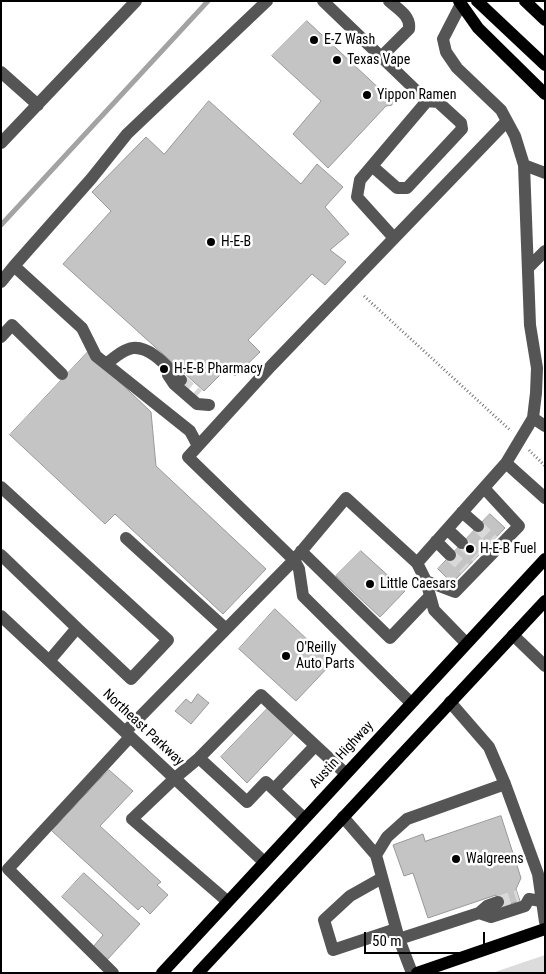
<!DOCTYPE html>
<style>
body{margin:0}
#map{position:relative;width:546px;height:974px;overflow:hidden;background:#fff;font-family:"Roboto Condensed",sans-serif}
canvas{display:block}
.frame{position:absolute;inset:0;border:2px solid #000;pointer-events:none}
.scale{position:absolute;left:364px;top:932px;width:121px;height:22px;box-sizing:border-box;border:2px solid #000;border-top:0;padding-left:6px;font-size:15px;line-height:18px;white-space:nowrap;color:#000;-webkit-text-stroke:4px #fff;paint-order:stroke}
</style>
<div id="map">
<canvas width="546" height="974"></canvas>
<div class="frame"></div>
<div class="scale">50 m</div>
</div>
<script>
const g = document.querySelector('canvas').getContext('2d');
g.lineJoin = 'round';
function fill(path, color) {
  g.fillStyle = color;
  g.fill(path, 'evenodd');
}
function trace(path, color, width, dash) {
  g.strokeStyle = color;
  g.lineWidth = width;
  g.lineCap = dash ? 'butt' : 'round';
  g.setLineDash(dash || []);
  g.stroke(path);
}
function label(font, color, halo, rows, align = 'center') {
  g.font = font + ' "Roboto Condensed",sans-serif';
  g.lineWidth = 5;
  g.setLineDash([]);
  g.textBaseline = 'middle';
  g.strokeStyle = halo;
  g.fillStyle = color;
  for (const [text, x, y, turn = 0] of rows) {
    g.save();
    g.translate(x, y);
    g.rotate((+turn || 0) * Math.PI / 180);
    g.textAlign = isNaN(turn) ? turn : align;
    if (halo) g.strokeText(text, 0, 0);
    g.fillText(text, 0, 0);
    g.restore();
  }
}
fill(new Path2D(`
 M545,955V973H492Z`), '#dcdcdc');
trace(new Path2D(`
 M1,225L208,1`), '#a3a3a3', 5);
const building = new Path2D(`
 M307,21L385,94L392,92V105L386,106L328,168L293,134L321,101L272,56Z
 M209,101L301,184L317,164L343,187L325,207L349,234L330,250L346,262L325,285L312,274L248,340L260,352L235,376L226,369L204,391L63,264L111,211L92,192L146,137L164,154Z
 M88,352L151,412L156,466L266,569L223,614L115,514L105,524L10,435Z
 M490,514L505,528L452,583L438,569Z
 M361,551L405,591L380,617L336,576Z
 M275,609L332,663L296,701L239,649Z
 M198,694L209,703L191,724L175,711L186,699L191,703Z
 M269,707L295,732L247,783L221,757Z
 M109,770L133,791L100,826L161,882L157,885L168,895L150,914L142,906L138,910L52,831Z
 M501,816L521,878L516,889L520,901L500,907L496,895L428,918L413,873L404,876L393,845L423,834L425,841Z
 M84,873L140,924L107,960L93,947L103,935L62,897Z`);
fill(building, '#c4c4c4');
trace(building, '#999', 1);
trace(new Path2D(`
 M181,380L198,395
 M478,526L493,541
 M462,543L477,557
 M450,555L465,569
 M498,902L518,896`), '#d9d9d9', 12, [12, 6]);
trace(new Path2D(`
 M364,296L511,431
 M529,450L545,466`), '#777', 3, [1, 2.5]);
trace(new Path2D(`
 M323,1L427,101L360,180L357,197L394,238
 M461,4L443,39L446,52L457,68L501,110L515,136L524,165L530,325L537,368L536,393L533,418L506,463L417,563L426,581L434,610L466,643
 M381,57L409,29C411,16 398,9 389,1
 M1,72L38,105
 M1,143L136,1
 M524,165L545,173
 M372,166L397,188H407L462,129L461,123L438,102L427,101
 M528,268L545,251
 M1,282L14,266
 M1,337L12,325L62,374
 M106,364C113,359 123,349 133,348C151,346 169,369 181,380
 M168,375L174,384L197,404L209,405
 M533,418L545,426
 M198,446L190,431L96,356L82,328L14,266L91,179L127,134L267,1
 M506,463L545,498
 M1,487L168,640L131,679L77,628
 M462,512L478,526
 M447,529L462,543
 M126,538L226,629
 M436,541L450,555
 M301,551L390,638L430,596
 M1,555L77,628L49,661
 M426,581L455,592L519,526L484,488
 M1,616L263,861
 M513,635L545,666
 M450,702L489,747L505,784L538,874L545,922
 M411,703L303,596L299,569L294,560L346,498L417,563
 M125,732L294,560L188,457L271,366L507,121
 M199,758L247,802L266,782L304,818
 M274,789L315,746
 M343,817L376,855
 M382,878L350,896L324,920L333,950L396,929
 M227,901L132,819L175,778L199,758L261,695L345,773
 M479,913L487,906L498,902
 M399,939L479,913L491,917L525,906L529,899L541,901
 M113,973L8,869L130,737
 M412,973L399,939L376,855L387,837L407,819L505,784`), '#555', 12);
trace(new Path2D(`
 M459,1L478,28L545,94
 M477,1L545,65
 M525,1L545,20
 M162,973L545,559
 M198,973L545,601
 M417,973L545,929`), '#000', 12);
for (const [x, y, r, color] of [
 [314,40,5,"#000"],
 [337,60,5,"#000"],
 [367,95,5,"#000"],
 [211,242,5,"#000"],
 [164,369,5,"#000"],
 [470,549,5,"#000"],
 [370,584,5,"#000"],
 [286,656,5,"#000"],
 [456,859,5,"#000"]
]) {
  const dot = new Path2D();
  dot.arc(x, y, r, 0, 2 * Math.PI);
  g.fillStyle = color;
  g.fill(dot);
  trace(dot, '#fff', 2);
}
label('14px', '#000', '#fff', [
 ["E-Z Wash",324,40],
 ["Texas Vape",347,60],
 ["Yippon Ramen",377,95],
 ["H-E-B",221,242],
 ["H-E-B Pharmacy",174,369],
 ["H-E-B Fuel",480,549],
 ["Little Caesars",380,584],
 ["O'Reilly",296,648],
 ["Auto Parts",296,664],
 ["Walgreens",466,859]
], 'left');
label('14px', '#000', '#fff', [
 ["Northeast Parkway",143,728,43],
 ["Austin Highway",342,755,-47]
]);
</script>
